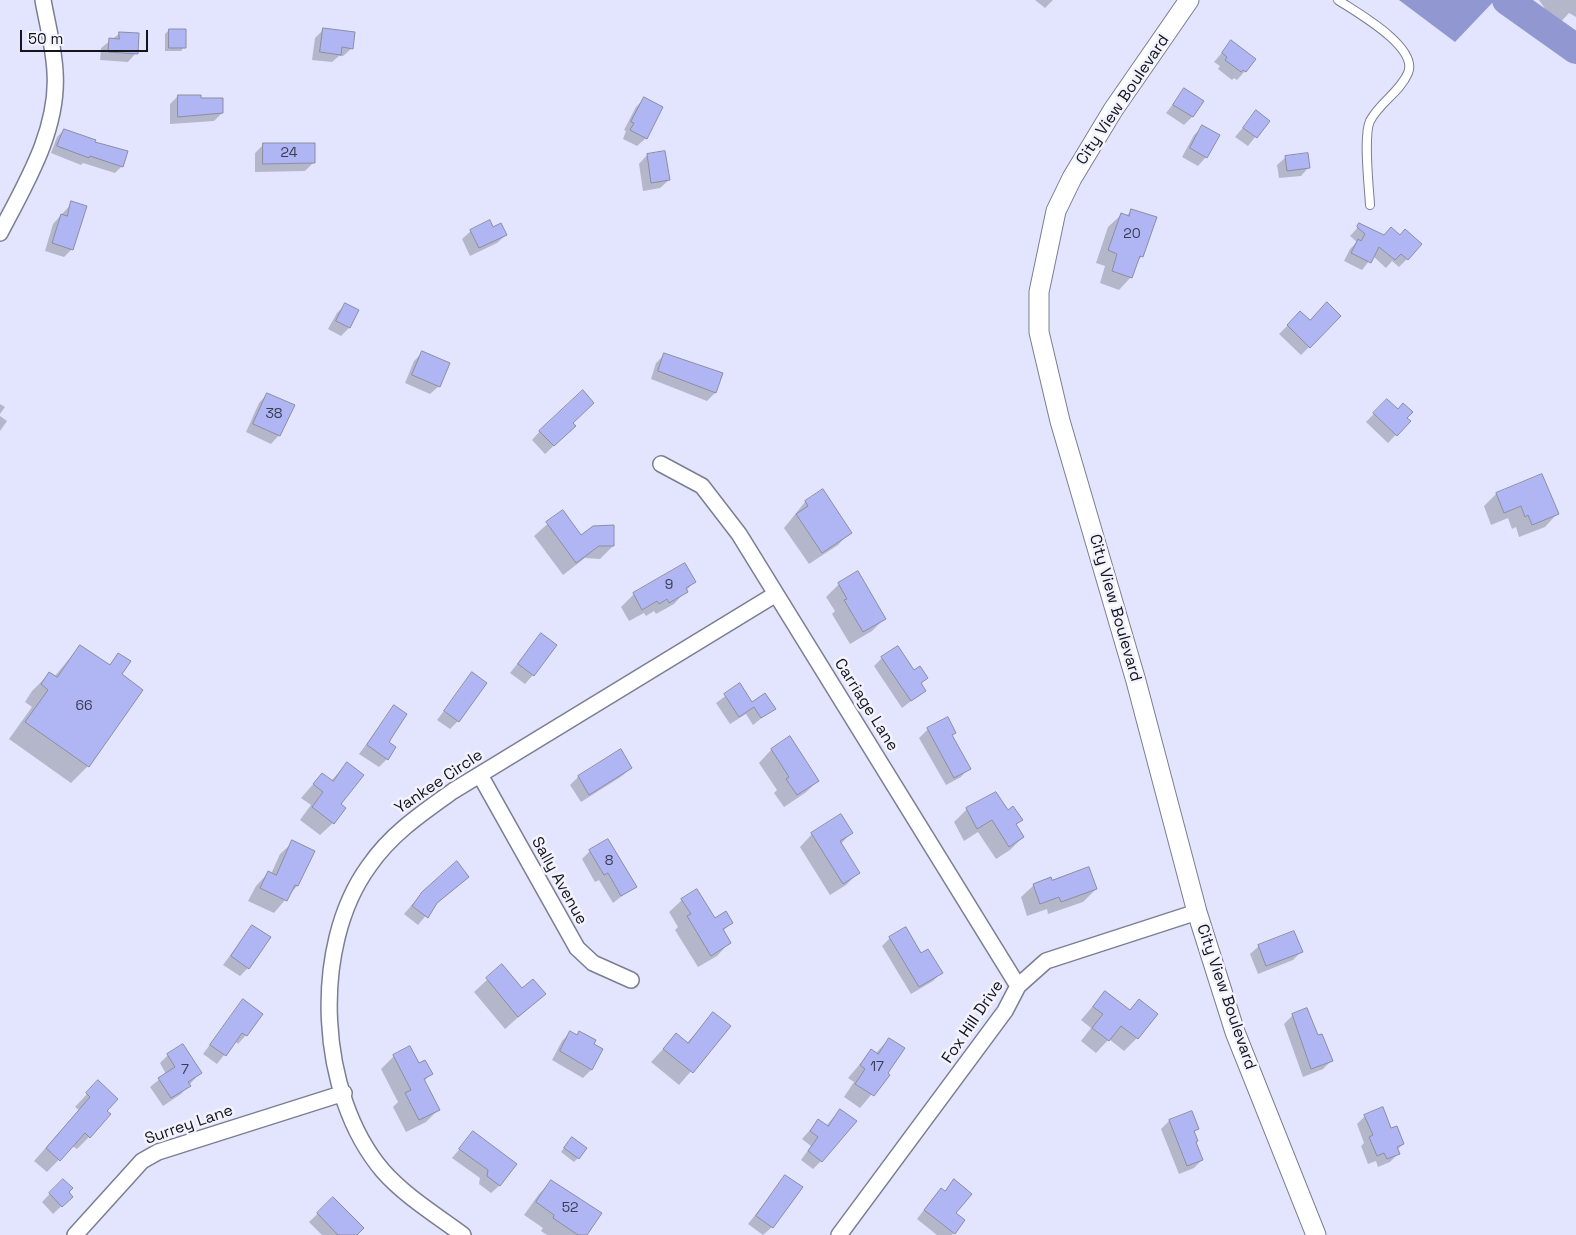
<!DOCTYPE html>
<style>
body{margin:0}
#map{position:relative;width:1576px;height:1235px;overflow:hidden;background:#e2e5fd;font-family:"Space Grotesk",sans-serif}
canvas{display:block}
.scale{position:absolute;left:20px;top:30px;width:128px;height:22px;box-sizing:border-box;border:2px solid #13141c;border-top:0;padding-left:6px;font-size:15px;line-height:18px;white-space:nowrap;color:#13141c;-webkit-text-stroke:4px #f2f3fd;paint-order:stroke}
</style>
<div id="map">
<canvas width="1576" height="1235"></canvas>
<div class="scale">50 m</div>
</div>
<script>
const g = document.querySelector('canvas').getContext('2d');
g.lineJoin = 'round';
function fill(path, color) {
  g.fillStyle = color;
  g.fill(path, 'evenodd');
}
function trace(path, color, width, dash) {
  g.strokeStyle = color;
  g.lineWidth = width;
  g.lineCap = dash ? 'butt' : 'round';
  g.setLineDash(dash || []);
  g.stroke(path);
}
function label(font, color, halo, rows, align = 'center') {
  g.font = font + ' "Space Grotesk",sans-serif';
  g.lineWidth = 5;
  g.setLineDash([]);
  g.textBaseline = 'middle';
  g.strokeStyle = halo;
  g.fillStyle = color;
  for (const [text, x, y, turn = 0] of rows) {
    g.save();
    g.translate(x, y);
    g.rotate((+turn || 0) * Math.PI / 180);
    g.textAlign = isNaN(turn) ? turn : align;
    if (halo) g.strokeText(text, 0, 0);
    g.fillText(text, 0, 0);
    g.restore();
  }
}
fill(new Path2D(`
 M1399,0H1495L1455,42Z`), '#9197d1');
fill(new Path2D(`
 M1035,0H1053L1045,8Z
 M1539,0H1576V17L1569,13L1557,26Z
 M169,30L184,47L181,51H165V34Z
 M323,30L352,48L343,56H339L332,62L312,60L315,38Z
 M120,33L136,53L128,62L100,60L101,48Z
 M1231,42L1245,71L1237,80L1234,78L1232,80L1218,69L1220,66L1214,62Z
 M1184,90L1192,117L1184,125L1166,113Z
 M178,96L200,99L222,113L214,121L170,124V104Z
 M644,99L646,138L637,146L623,139L626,131L624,130L636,107Z
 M1256,112L1268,121L1248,146L1235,137Z
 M1203,127L1206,157L1198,166L1182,157L1194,135Z
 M64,130L122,166L115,173L83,163L81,165L51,153L57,137Z
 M264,144L313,163L305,171L255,172V153Z
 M647,155L669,180L660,188L643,191L639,164Z
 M1286,157L1309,167L1301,176L1279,178L1277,165Z
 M72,203V249L64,257L45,251L53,224Z
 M1132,210L1142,256L1136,262L1131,277L1119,290L1100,283L1105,266L1096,263L1108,227L1121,215L1126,216Z
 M1360,225L1383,236L1407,259L1399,267L1392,261L1386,268L1373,256L1362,270L1344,261L1350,249L1357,242L1350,236Z
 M471,231L506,235L497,243L470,256L462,239Z
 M345,305L349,328L341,336L328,329L337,313Z
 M1340,316L1301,355L1279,334L1292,321H1309Z
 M423,352L439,386L430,394L405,383L414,361Z
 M665,354L722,374L715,393L707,401L651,379L656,363Z
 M267,394L279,435L271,444L246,432L259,403Z
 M1387,400L1409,421L1388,443L1366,422Z
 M0,404L5,407L0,414Z
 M0,416L7,421L0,431Z
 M571,423L566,434L545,454L532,440L540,431Z
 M822,491L850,532L838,545L809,564L784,528L805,502Z
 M1496,494L1557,514L1545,527L1519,537L1516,527L1512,529L1508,518L1491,525L1484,506Z
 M562,511L581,536L613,546L600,559L585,558L563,575L534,536Z
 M857,573L885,618L872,631L850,644L832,614L835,611L826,597L839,584Z
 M694,582L674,604L656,614L654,611L646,616L644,613L629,621L621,607L634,594Z
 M541,634L533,675L525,684L510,673Z
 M80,646L108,666L119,655L120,675L88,766L71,783L9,739L32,707L25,702L32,691L49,674L54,677Z
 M882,658L926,678L920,685L924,691L902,708L874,666Z
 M472,674L458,721L450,729L437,720Z
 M740,685L752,703L774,708L753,725L746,714L730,724L716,703Z
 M394,707L387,742V759L379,767L359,754Z
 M947,718L955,732L951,736L969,768L961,777L946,785L919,738L928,729Z
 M790,738L818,781L805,793L784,807L774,793L777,790L759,763L771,750Z
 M620,751L631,768L622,776L581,802L570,785L578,777Z
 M347,763L339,805L333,823L320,835L300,820L311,805L301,798L322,774L331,781Z
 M967,809L1007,811L1021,820L1015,826L1023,837L1010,850L996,859L978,832L964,841L954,822Z
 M851,833L841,844L859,872L846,885L830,895L800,847L812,834Z
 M293,842L297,886L274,913L248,901L256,886L268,873L271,874L280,854Z
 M590,851L635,886L613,903L599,880L595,882L582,859Z
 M468,877L434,906L418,925L404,914L422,893Z
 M1052,882L1096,889L1083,902L1048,914L1047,909L1027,916L1021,897L1034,885Z
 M682,900L715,920L731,923L722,932L729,943L717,956L698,967L675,930L678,927L669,912Z
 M252,926L248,968L240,976L223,965Z
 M890,938L941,973L933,981L911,994L882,946Z
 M1259,946L1301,952L1293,960L1258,974L1250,954Z
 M502,966L522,990L544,994L505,1029L474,992Z
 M1105,992L1129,1011L1139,1000L1137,1038L1124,1051L1109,1039L1096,1053L1081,1041L1091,1028L1081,1020Z
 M243,1000L246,1035L238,1044L235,1041L217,1064L203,1054Z
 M1307,1010L1318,1037L1332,1060L1323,1069L1303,1077L1284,1024L1292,1016Z
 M713,1014L729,1027L679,1085L651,1062L676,1035L686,1044Z
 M579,1032L592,1045L601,1049L591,1070L583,1078L552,1060L562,1041L570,1033L576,1036Z
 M889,1039L886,1074L888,1075L860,1108L844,1097L854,1082L848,1078L871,1051L875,1054Z
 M168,1055L200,1073L181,1094L163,1106L150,1087L166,1074L160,1063Z
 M394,1056L419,1064L431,1074L424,1081L439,1109L426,1122L406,1132L393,1107L398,1102L381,1069Z
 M98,1082L106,1111L89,1137L77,1149L72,1146L47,1172L34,1161L79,1110L75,1107Z
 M840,1110L821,1161L813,1169L801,1160L811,1146L802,1139L818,1121L826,1126Z
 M1365,1116L1391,1130L1403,1144L1397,1150L1398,1154L1390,1162L1378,1167L1376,1161L1368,1164L1361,1146L1364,1143L1357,1124Z
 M1169,1121L1197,1128L1193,1132L1202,1160L1194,1168L1179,1174L1161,1129Z
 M473,1133L500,1185L491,1193L479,1184L480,1178L452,1158Z
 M568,1142L578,1158L574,1162L561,1152Z
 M786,1176L772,1227L763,1235L748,1224Z
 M63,1180L67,1193L71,1197L53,1214L42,1202Z
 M954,1181L955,1214L964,1221L952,1235H937L917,1219L933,1198L941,1190L944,1192Z
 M551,1182L586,1235H547L541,1231L543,1228L524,1215L539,1194Z
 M333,1199L355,1235H322L309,1222Z`), '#0003');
trace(new Path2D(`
 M1507,0L1576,49`), '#9197d1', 30);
const building = new Path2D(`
 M323,28L355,32L353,49L342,47L341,55L320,52Z
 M169,29H186V48H169Z
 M119,32L139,33L138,54L108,52L109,38L119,39Z
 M1231,40L1256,59L1246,72L1243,70L1241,72L1225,60L1227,57L1222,53Z
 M1184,88L1204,101L1193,117L1173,105Z
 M178,95H201V98H223V113L178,117Z
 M644,97L663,107L647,139L630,130L634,123L631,122Z
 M1256,110L1270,121L1257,138L1243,128Z
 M1202,125L1220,135L1207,158L1190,148Z
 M64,129L96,140L95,142L128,151L123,167L90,156L89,158L57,146Z
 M263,143H315V163L263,164Z
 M665,151L670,180L651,183L647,154Z
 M1308,153L1310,168L1287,171L1285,156Z
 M71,201L87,206L73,250L52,243L61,214L67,216Z
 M1131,209L1157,217L1143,257L1140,256L1132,278L1112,271L1117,254L1108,250L1121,213L1129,216Z
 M490,220L493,227L501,223L507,235L479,248L470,230Z
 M1359,223L1384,235L1391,227L1400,235L1405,229L1422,244L1408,260L1401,254L1395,260L1379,247L1371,263L1351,253L1358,239L1361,241L1365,234L1357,227Z
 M1327,302L1341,316L1310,348L1287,325L1300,311L1310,320Z
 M345,303L359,310L350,328L336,321Z
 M422,351L450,363L440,387L412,375Z
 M664,353L723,373L716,393L658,371Z
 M583,390L594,403L573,423L576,426L554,446L539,431Z
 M267,393L295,405L280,436L253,424Z
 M1387,399L1398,409L1403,403L1413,412L1407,418L1411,421L1397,436L1373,413Z
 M1542,474L1559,514L1532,525L1528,515L1525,517L1521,506L1504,513L1496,493Z
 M823,489L852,533L822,553L796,514L808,506L805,501Z
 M563,510L581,535L593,526L614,525V546H599L576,563L546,522Z
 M685,563L696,582L686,588L688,592L669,603L667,599L659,604L657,601L642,610L633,593Z
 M858,571L886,619L863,632L844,600L847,599L838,583Z
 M541,633L557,645L534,676L518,664Z
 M80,645L110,665L118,653L131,661L122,674L143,690L89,767L25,722L48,690L41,684L49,672L57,677Z
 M898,646L914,670L920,666L928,678L921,683L926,691L911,701L881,657Z
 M472,672L487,683L459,722L444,711Z
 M740,683L752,702L765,693L776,709L761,718L754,707L739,717L724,694Z
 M394,705L407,714L389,742L396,747L388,760L367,745Z
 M948,717L956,733L952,735L971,769L954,778L927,728Z
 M790,736L819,781L797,795L786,779L789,777L771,749Z
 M621,749L632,768L589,795L578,776Z
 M347,762L364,775L341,804L346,808L334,824L312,807L323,792L313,784L322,773L333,781Z
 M996,792L1008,810L1013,806L1023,820L1016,824L1024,837L1009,847L992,820L977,829L966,808Z
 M841,814L853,833L840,841L860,873L843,884L811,833Z
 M608,839L637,887L621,896L608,873L604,875L589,850Z
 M292,840L315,851L298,886L295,885L287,901L260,888L268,871L276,875Z
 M457,861L469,877L437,903L428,918L412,906L422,892Z
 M1089,867L1097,889L1061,902L1059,897L1040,904L1033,884L1051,877L1052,880Z
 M697,889L715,918L726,911L733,923L723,929L731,943L711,956L687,916L691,914L681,899Z
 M252,925L271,937L249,969L231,956Z
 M906,927L921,953L928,949L943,973L919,987L889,937Z
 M1294,931L1303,952L1266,966L1258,945Z
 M502,964L522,988L533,979L546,994L518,1017L486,978Z
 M1105,991L1130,1010L1139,999L1158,1014L1138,1039L1121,1026L1109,1041L1092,1028L1103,1014L1093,1007Z
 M243,999L263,1014L247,1036L242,1033L226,1056L210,1045Z
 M1307,1008L1318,1035L1322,1034L1333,1061L1311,1069L1292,1014Z
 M713,1012L731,1026L693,1073L663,1049L676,1033L688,1043Z
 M570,1031L577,1035L579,1031L596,1040L594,1044L603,1049L592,1070L560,1051Z
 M889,1038L905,1048L888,1073L890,1075L874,1096L855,1084L865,1069L860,1065L871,1049L878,1054Z
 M183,1044L202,1073L188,1082L191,1086L171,1098L158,1078L175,1067L167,1054Z
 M410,1046L419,1063L425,1060L433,1074L424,1079L440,1110L419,1120L405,1093L411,1090L393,1055Z
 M98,1080L118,1099L107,1111L111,1114L90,1138L85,1133L60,1161L46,1148L90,1097L86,1093Z
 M1383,1107L1391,1128L1397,1126L1404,1144L1397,1147L1400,1154L1387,1159L1384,1153L1377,1156L1369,1137L1373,1135L1364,1115Z
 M840,1109L857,1121L822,1162L808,1151L818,1137L810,1131L818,1119L828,1126Z
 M1192,1111L1199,1129L1194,1131L1198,1141L1196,1142L1203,1160L1187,1166L1169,1120Z
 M473,1131L517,1164L500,1186L487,1176L488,1170L459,1149Z
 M572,1137L587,1148L579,1159L564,1148Z
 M785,1175L803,1187L773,1228L756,1216Z
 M63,1179L73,1188L69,1192L73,1197L62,1207L49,1193Z
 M954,1179L972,1194L956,1213L965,1220L955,1234L924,1210L941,1188L945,1191Z
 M551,1180L602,1213L587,1235H578L553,1218L554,1215L536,1202Z
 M333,1197L364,1228L357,1235H338L317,1213Z`);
fill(building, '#b0b6f3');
trace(building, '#8a8da2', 1);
const service = new Path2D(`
 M1338,0C1356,12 1419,47 1408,73C1400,92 1379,103 1370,121C1363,136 1369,186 1370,205`);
const minor = new Path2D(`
 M0,233C26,183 59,129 55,72C54,48 47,23 43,0
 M661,464L702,486L739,534L1018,986
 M480,775L577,948L593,963L631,980
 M75,1235L142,1161L158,1152L344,1093
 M463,1235C436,1215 405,1196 383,1171C318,1095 310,947 369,866C391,834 422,813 453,791L776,594
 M839,1235L1005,1011L1018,986L1046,961L1197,912`);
const tertiary = new Path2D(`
 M1189,0L1113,110L1072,178L1056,211L1039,292V332L1060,421L1136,681L1197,912L1235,1032L1316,1235`);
trace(service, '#7b7e93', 10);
trace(minor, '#7b7e93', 18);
trace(tertiary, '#7b7e93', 21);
trace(service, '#fff', 8);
trace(minor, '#fff', 15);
trace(tertiary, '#fff', 19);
label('14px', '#3a3c52', null, [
 ["24",289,153],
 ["20",1132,234],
 ["38",274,414],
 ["9",669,585],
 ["66",84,706],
 ["8",609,861],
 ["17",877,1067],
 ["7",185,1070],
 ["52",570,1208]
]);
label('16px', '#13141c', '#f2f3fd', [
 ["City View Boulevard",1123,100,-56],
 ["City View Boulevard",1115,608,74],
 ["Carriage Lane",866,705,58],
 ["Yankee Circle",439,782,-34],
 ["Sally Avenue",559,881,61],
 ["City View Boulevard",1226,997,71],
 ["Fox Hill Drive",973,1022,-56],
 ["Surrey Lane",189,1125,-19]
]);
</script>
